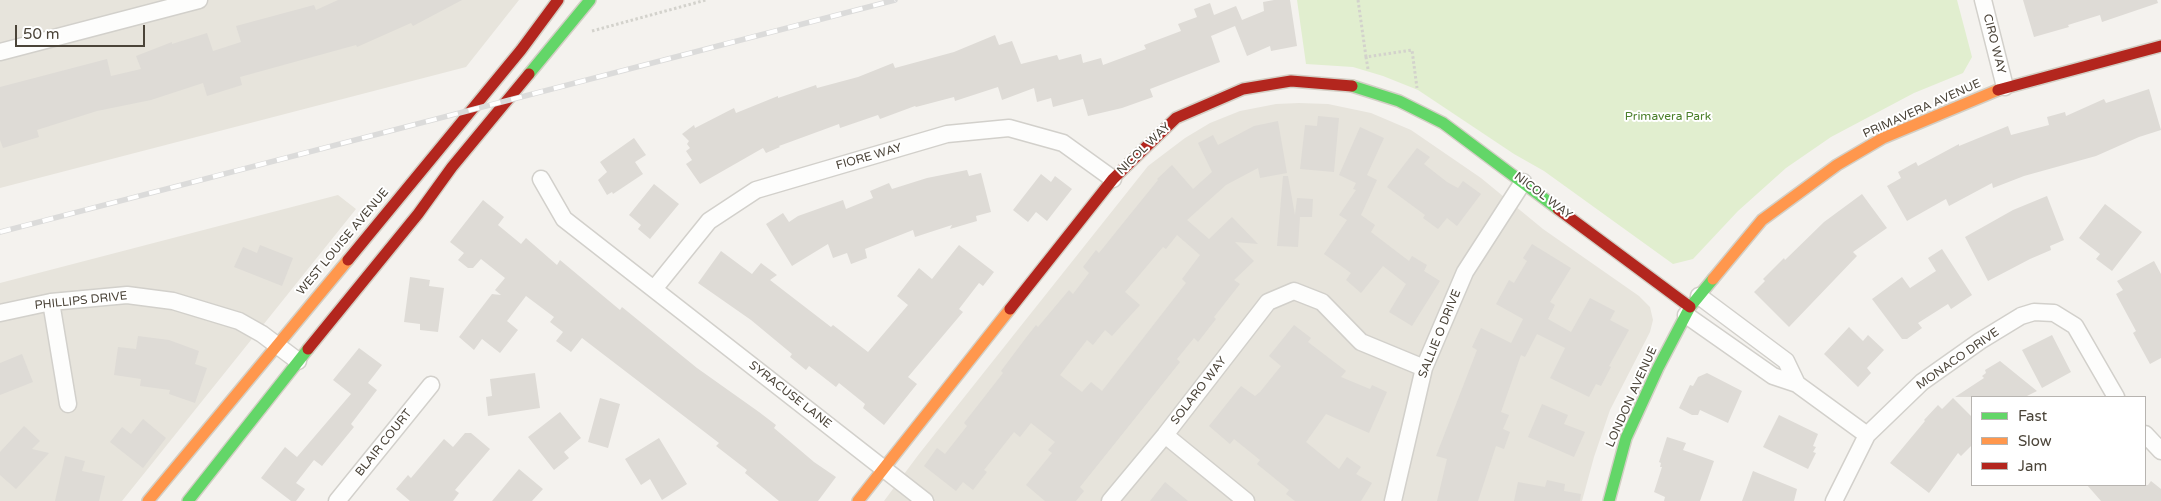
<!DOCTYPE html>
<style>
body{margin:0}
#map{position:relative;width:2161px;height:501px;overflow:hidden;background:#f4f2ee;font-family:"Varela Round",sans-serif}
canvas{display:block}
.legend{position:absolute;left:1971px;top:396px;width:175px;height:90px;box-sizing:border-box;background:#fff;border:1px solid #b7b4b0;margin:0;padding:6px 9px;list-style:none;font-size:15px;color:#4b4439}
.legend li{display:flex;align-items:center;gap:10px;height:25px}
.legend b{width:25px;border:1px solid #b7b4b0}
.scale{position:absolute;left:15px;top:25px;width:130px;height:22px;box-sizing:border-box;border:2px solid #4b4439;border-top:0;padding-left:6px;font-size:15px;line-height:18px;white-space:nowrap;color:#4b4439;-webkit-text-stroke:4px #fff;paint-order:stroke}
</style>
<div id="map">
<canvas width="2161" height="501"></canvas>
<ul class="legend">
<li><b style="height:6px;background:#63d668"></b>Fast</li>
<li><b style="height:6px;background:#ff974d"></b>Slow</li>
<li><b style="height:6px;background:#b3261e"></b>Jam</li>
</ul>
<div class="scale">50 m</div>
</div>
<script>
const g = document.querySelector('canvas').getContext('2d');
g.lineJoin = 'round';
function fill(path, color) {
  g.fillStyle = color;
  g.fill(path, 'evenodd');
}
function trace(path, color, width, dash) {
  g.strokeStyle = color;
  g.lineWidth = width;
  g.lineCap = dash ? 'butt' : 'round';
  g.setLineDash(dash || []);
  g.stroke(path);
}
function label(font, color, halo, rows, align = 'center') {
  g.font = font + ' "Varela Round",sans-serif';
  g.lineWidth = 4;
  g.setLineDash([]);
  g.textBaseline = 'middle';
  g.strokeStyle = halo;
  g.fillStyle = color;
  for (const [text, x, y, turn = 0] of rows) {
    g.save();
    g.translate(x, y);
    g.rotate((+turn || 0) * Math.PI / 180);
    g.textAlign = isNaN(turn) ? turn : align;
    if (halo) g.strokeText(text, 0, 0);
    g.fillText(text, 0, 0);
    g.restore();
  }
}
fill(new Path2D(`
 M0,0H519L466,67L0,188Z
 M1299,103L1328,104L1371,113L1411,130L1481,178L1543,229L1639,296L1650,307L1653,320L1650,332L1610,410L1594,457L1582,501H884L919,454L1148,166L1185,138L1210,123L1240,111L1276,104Z
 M338,195L356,209L122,501H0V283Z`), '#e7e4dc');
fill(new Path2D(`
 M1297,0H1957L1972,57L1963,73L1914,93L1831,137L1786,168L1738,211L1693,259L1673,264L1544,171L1514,154L1418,90L1383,76L1353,67L1306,64Z`), '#e1eecf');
fill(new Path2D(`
 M338,0H462L413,26L411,23L357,47L356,45L240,77L242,85L207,96L203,83L151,100L97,111L37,130L39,137L3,148L0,140V87L107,59L111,76L141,69L136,56L172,42V44L207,33L213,51L241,42L236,26L314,5L316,10Z
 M1274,0H1290L1297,46L1271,51L1270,46L1247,56L1235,26L1211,36L1220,62L1150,89L1153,97L1122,108L1088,116L1083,99L1053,107L1051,98L1037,102L1034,88L1002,100L998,87L955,101L954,97L916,107L915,106L880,119L878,115L840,128L839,124L779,146L780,147L766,153L763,148L700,184L686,164L692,160L686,151L690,148L687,144L689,141L682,134L694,125L695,128L734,108L736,113L778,96V98L816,85L817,88L858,77L893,63L895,68L954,52L995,35L999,45L1012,41L1021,64L1057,55L1059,60L1081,54L1083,63L1101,58L1103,65L1146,49L1144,45L1181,31L1178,24L1197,17L1194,9L1210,3L1214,15L1236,6L1242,20L1264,11L1263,2Z
 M2023,0H2157L2158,3L2102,22L2100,15L2068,25L2069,27L2034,37Z
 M2149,89L2161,130L2139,137L2096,156L2024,176L1993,188L1992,183L1949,206L1946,199L1907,221L1887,186L1901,178L1898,172L1916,162L1918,166L1959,144V146L2008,126L2011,135L2049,125L2047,117L2065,112L2066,116L2104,99L2106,103Z
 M1318,116L1339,118L1334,172L1300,169L1305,125L1317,126Z
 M1278,121L1287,173L1260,178L1258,168L1226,185L1187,220L1209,239L1232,217L1258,244L1235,242L1254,261L1234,280L1240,284L1214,317L1216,319L1198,342L1194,338L1177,359L1180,362L1080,487L1084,491L1076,501H1045L1026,485L1052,453L1048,450L1055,442L1031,423L1020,437L1014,432L984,470L987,472L973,490L963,482L956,491L924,466L937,448L945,454L967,426L964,423L1003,373L1001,371L1025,339L1036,325L1038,327L1069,290L1073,294L1089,273L1083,267L1096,250L1099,253L1128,217L1158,180L1157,179L1172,165L1193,189L1212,172L1198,143L1213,135L1218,145L1254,126ZM1177,235L1200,255L1182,279L1186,283L1102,391L1091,382L1082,392L1060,375L1087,340L1093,345L1105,330L1112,336L1140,305L1125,292L1163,247L1166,249Z
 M1360,127L1384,138L1367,175L1377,180L1361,215L1375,225L1371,232L1409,261L1412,256L1427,265L1424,271L1440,281L1412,326L1389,312L1406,284L1383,266L1361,293L1346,280L1351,273L1324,254L1347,220L1339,215L1356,190L1353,189L1356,183L1339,175Z
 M634,138L646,155L635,162L643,174L613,194L612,192L607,195L598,180L607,172L600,162Z
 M1417,148L1430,157L1424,164L1447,182L1458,188L1463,181L1481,194L1457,226L1447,218L1438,229L1423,218L1425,215L1387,187Z
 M967,170L969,176L981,173L991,212L976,216L977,221L950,229L952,225L915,237L913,230L865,249L867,258L851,264L847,253L833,258L828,244L792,266L766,224L783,213L789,222L798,216L843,200L846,209L873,198L870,191L889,183L892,189L927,178Z
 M1041,174L1051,182L1055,176L1072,189L1047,221L1036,212L1028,222L1013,210Z
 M1283,176H1288L1295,215L1297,198L1313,199L1312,217H1300L1298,247L1277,246Z
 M654,184L679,204L650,239L638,229L641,225L629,215Z
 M1862,194L1887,228L1853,252L1857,256L1789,327L1754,292L1765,281L1763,279L1784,258L1785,260L1824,222Z
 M2047,196L2064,240L2050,246L2051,250L2030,259L1988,281L1965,237L2013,210Z
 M483,200L504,217L498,225L521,244L526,238L557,265L560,260L620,310L622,307L697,368L759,412L776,425L774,428L814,462L836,477L818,501H779L745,473L747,470L716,446L719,443L582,338L571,352L556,341L563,332L550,322L554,317L526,296L507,321L518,330L500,353L482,339L474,350L459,337L492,294L501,295L495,290L505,278L481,259L473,268H468L458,260L464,253L450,242Z
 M2105,204L2142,232L2112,271L2096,259L2100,254L2079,238Z
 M1532,244L1571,268L1550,302L1555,305L1548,319L1571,332L1590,298L1615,311L1610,320L1629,330L1609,366L1611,367L1601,386L1596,384L1589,397L1550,378L1565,348L1537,334L1525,357L1521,355L1501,412L1509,415L1503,429L1510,432L1504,449L1496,446L1478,501H1437L1447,459L1436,456L1477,350L1472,347L1481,328L1511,343L1523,319L1496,304L1509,280L1514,283L1527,261L1523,258Z
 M260,245L293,258L282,286L234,267L243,247L257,253Z
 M959,245L994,272L983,286L979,283L959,309L963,312L908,377L917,384L884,425L863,408L865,404L839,383L836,387L809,366L806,370L790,357L792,354L751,320L698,283L721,251L752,274L761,263L777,275L770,280L831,327L833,325L868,352L908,305L897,296L919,268L932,279Z
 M1942,249L1972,295L1951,309L1948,304L1918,323L1922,328L1907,339H1902L1872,299L1902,277L1910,288L1936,271L1928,258Z
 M2154,261L2161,274V358L2150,364L2133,333L2136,331L2116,294L2123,290L2117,281Z
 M410,277L430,280L429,286L444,288L438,332L420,330V324L404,322Z
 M1294,325L1311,338L1308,342L1346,371L1341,377L1370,389L1372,385L1387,392L1369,433L1326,414L1306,442L1339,469L1347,457L1361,467L1356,474L1372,483L1361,501H1295L1286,494L1289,490L1257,464L1260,460L1234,439L1230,444L1209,426L1241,386L1255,396L1260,392L1281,366L1269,356Z
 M1849,327L1863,341L1868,335L1884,350L1867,368L1871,373L1858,387L1824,354Z
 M2052,335L2071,372L2042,388L2022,350Z
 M138,336L169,340L199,351L195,364L207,368L195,403L169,394L170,390L140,386L141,379L114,375L118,347L136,349Z
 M359,348L382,365L368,383L377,390L351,424L354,427L322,466L314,460L296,483L305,489L296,501H291L261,478L285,447L297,457L351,394L333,380Z
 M22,354L33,382L0,395V363Z
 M2000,361L2037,391L2025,397H1955L1984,378L1982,376L1986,373L1985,370Z
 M535,373L540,408L488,416L486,397L492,396L490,379Z
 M1707,373L1742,391L1728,423L1700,410L1698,415H1692L1679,408L1690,385L1693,386L1698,377Z
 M600,398L620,404L608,448L588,442Z
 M1953,398L1972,417V445L1961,456L1958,453L1929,493L1890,463L1925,421L1924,420L1938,405L1942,409Z
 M1542,404L1568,415L1564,424L1585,432L1574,457L1528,437Z
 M560,412L581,438L564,452L569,458L554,470L528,437Z
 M1779,415L1818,434L1813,446L1816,447L1813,452L1816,453L1808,469L1763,447Z
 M143,419L166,438L143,468L110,442L122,427L131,434Z
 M24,426L40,441L32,449L49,453L16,489L0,475V452Z
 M465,433H471L490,449L455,490L459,493L453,501H410L396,489L408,475L411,478L444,439L453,447Z
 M1667,437L1686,443L1683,450L1714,461L1700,501H1664L1665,497L1654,492L1662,467H1660L1661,463L1659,462Z
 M659,438L687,484L662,500L650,479L641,485L625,459Z
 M65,456L85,461L82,471L105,476L99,501H55Z
 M519,469L543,489L532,501H492Z
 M1753,471L1797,489L1794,501H1742Z
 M1547,480L1565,484L1564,491L1581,494L1580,501H1514L1518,482L1545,487Z
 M2151,481L2161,489V501H2101L2087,485H2148Z
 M1165,482L1188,501H1150Z`), '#dedbd6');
const street = new Path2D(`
 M1983,0L2005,87
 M0,52L199,0
 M541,179L564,219L925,501
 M654,289L709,221L756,190L947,134L1009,128L1063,143L1113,179
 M1699,296L1786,361L1797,384
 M51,302L68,404
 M0,313L51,302L127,295L173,301L239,321L262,334L298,361
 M1686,315L1773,376L1797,384L1867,435
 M2145,434L2161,451
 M1165,435L1246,501
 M337,501L431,385
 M1110,501L1165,435L1268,302L1294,291L1322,302L1361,342L1424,368
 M1393,501L1424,368L1465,272L1523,182
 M1834,501L1867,435L1922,382L1980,341L2021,316L2034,312L2054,313L2075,326L2116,397`);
const fast = new Path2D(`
 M529,74L590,0
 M1352,86L1399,101L1443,123L1558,209
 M188,501L308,349
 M1609,501L1626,438L1658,368L1690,307L1713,279`);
const slow = new Path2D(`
 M1713,279L1762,220L1837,165L1883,138L1998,90
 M148,501L348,260
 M858,501L1010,309`);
const jam = new Path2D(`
 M1998,90L2161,46
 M1558,209L1690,307
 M348,260L521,50L558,0
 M1010,309L1113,179L1176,118L1243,89L1291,81L1352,86
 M308,349L418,214L452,167L529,74`);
trace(street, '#d2d0cb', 19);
trace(fast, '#d3cfc5', 14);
trace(slow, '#d3cfc5', 14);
trace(jam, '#d3cfc5', 14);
trace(new Path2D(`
 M1358,0L1366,57
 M592,31L706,0
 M1368,69L1366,57L1412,50L1417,88`), '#d3d2cc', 3, [2.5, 2.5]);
trace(street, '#fdfdfc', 16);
trace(fast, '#63d668', 11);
trace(slow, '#ff974d', 11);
trace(jam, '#b3261e', 11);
const rail = new Path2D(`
 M0,232L895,0`);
trace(rail, '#dbdbda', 5.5);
trace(rail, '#fff', 4, [11]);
label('12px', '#4b4439', '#fff', [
 ["CIRO WAY",1994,44,76],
 ["PRIMAVERA AVENUE",1922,109,-24],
 ["NICOL WAY",1144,149,-44],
 ["FIORE WAY",869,157,-16],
 ["NICOL WAY",1543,196,37],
 ["WEST LOUISE AVENUE",343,242,-50],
 ["PHILLIPS DRIVE",81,301,-6],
 ["SALLIE O DRIVE",1440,334,-68],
 ["MONACO DRIVE",1958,359,-35],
 ["SOLARO WAY",1199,391,-52],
 ["SYRACUSE LANE",790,395,38],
 ["LONDON AVENUE",1632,397,-66],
 ["BLAIR COURT",384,443,-51]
]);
label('12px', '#4a7f2a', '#fff', [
 ["Primavera Park",1668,117]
]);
</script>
